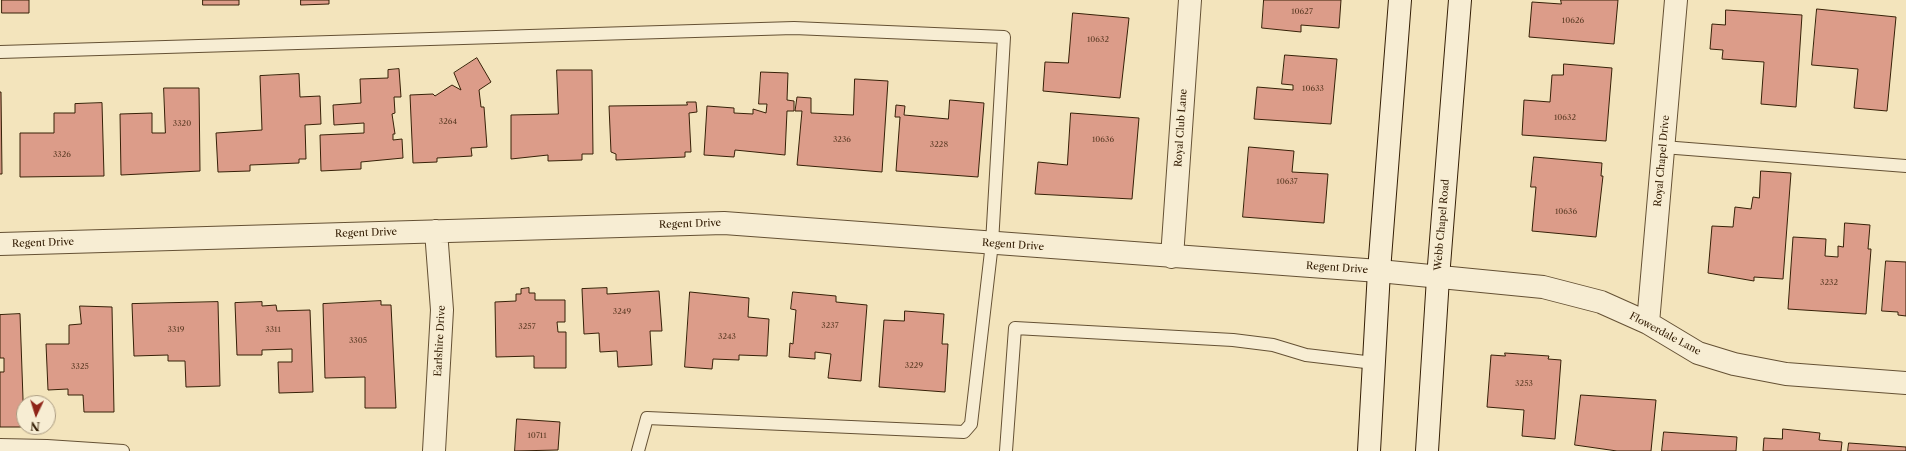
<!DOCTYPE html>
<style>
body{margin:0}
#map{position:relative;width:1906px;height:451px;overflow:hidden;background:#f3e4bc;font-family:"Libre Caslon Text",serif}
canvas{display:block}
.north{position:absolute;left:16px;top:395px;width:40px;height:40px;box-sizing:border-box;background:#f7edd3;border:1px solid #aa9b81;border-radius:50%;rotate:184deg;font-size:11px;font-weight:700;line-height:16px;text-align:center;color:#362007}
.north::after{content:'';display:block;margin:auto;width:14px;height:18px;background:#8f2418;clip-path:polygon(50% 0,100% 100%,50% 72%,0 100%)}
</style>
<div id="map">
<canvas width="1906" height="451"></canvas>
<div class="north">N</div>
</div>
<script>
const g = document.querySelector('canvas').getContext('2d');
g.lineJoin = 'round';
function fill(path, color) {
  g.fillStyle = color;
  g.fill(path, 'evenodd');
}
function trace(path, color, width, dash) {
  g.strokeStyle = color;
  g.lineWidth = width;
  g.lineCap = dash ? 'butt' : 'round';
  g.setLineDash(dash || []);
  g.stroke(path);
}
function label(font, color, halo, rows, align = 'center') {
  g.font = font + ' "Libre Caslon Text",serif';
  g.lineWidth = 3;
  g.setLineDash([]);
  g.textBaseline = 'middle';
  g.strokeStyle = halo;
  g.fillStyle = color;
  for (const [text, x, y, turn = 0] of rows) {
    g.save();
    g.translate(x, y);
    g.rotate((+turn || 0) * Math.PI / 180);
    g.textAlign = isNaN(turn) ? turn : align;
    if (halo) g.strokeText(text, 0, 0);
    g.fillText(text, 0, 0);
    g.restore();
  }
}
const building = new Path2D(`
 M2,0H29V13H2Z
 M203,0H239V5H203Z
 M301,0H329V4L301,5Z
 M1264,0H1341L1339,28L1301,25V32L1262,28Z
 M1561,0H1618L1614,44L1529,37L1532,2L1561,4Z
 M1817,9L1896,17L1887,111L1854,108L1858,69L1812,65Z
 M1726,10L1802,15L1796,107L1761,104L1764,62L1722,59L1723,50L1710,49L1712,24L1725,25Z
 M1073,13L1129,18L1120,98L1043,91L1045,62L1068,63Z
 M1285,55L1337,59L1331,124L1254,119L1257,87L1293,90V85L1282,84Z
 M477,58L491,82L479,90L481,107H484L487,147L471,148L472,156L437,158V162L413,163L410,95L433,94L435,96L452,85L461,90L454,73Z
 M1564,64L1612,68L1606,141L1522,135L1524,100L1550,102L1552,75H1563Z
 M399,69L401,97H394L395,113L392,114L395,134H393V140L402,139L403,158L361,162V169L321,171L320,135L364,133V123L334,125L333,105L361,103L360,79L388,78V70Z
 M557,70H592L593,154H582V160L548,161V155L511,159V115L558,114Z
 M761,72L788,73L787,100L794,101V111H787L785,155L735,150L734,157L704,155L707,106L734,108V113L753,114V109L766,113L767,104H759Z
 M299,74L300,97L320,96L321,124L305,125L306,159H299V163L250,165V171L218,172L216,133L262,130L260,76Z
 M855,79L888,81L882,172L797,165L802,111H795L797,97L811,98V113L853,115Z
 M164,88H199L200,171L121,175L120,114L152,113V133H165Z
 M0,92H1L2,174H0Z
 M950,100L984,103L978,177L896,171L900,117H895L896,105L905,106L904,115L948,119Z
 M687,102H696L697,112L689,113L691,152H685V157L616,160V154L611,152L609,106L687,105Z
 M102,103L104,176L20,177V133H54V113H75V104Z
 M1071,113L1139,118L1132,199L1035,194L1038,162L1067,165Z
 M1249,147L1294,151L1292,172L1328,174L1324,223L1243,217Z
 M1534,157L1602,163L1601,176H1603L1596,237L1532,231L1536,187H1531Z
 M1761,171L1791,173L1783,279L1754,277V281L1708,273L1712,226L1733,227L1735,207L1751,209L1753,197L1759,198Z
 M1845,223L1870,225L1868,249H1871L1866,314L1788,309L1793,237L1826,239L1825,256L1838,257V246L1843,247Z
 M1886,261L1906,262V316L1898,315V312L1882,311Z
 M529,288V293H535V300H565V322H557L558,332H566V368H534V356L496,357L495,302L516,301V294H521V289Z
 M607,288V294L659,291L662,331H650L652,365L618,367L617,351L600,352L599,333L584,334L582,289Z
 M690,292L749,298L748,317L769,319L767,356L739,355V360L713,359L712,369L685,367Z
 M793,292L836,296V302L867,305L861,381L828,378L831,354L815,352V359L789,357L790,343L793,344L796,310L791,309Z
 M381,301V305H391L396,408H365V377L325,378L323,304Z
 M218,302L220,386L186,387L185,361H168V355L134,356L132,304Z
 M262,302V306L276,305L277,311L310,310L313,392L279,393L278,362H292V349L262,350V355H237L235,303Z
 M80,306L112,307L114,412H84L83,395H68V389L48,390L46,344H69V325L81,324Z
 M905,311L944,314L942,344H948L945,392L879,387L884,320L904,321Z
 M20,314L24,427H0V372H4V358H0V315Z
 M1505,353L1549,356L1548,359L1561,360L1555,439L1522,436L1524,410L1487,407L1491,355L1505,356Z
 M1581,395L1656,400L1651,451H1617L1575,445Z
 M517,419L560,422L558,450L515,451Z
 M1783,429L1820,433L1819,440L1842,442L1841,451H1763L1764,438L1782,439Z
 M1664,432L1737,437L1736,451H1662Z
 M1849,443L1906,447V451H1848Z`);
fill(building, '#dc9c89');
trace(building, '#362007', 1);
const lane = new Path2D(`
 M0,52L794,28L1004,37L992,243L971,424L964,432L647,418L638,451
 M1663,147L1906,166
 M0,445L47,446L123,451
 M1006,451L1015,328L1233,340L1273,345L1306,355L1374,363`);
const street = new Path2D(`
 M0,244L724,223L1379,271L1543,287L1601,302L1648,323L1698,353L1734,364L1786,374L1906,383
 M1172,257L1190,0
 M1648,323L1676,0
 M434,451L442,310L436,231`);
const secondary = new Path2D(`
 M1369,451L1379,271L1400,0
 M1427,451L1438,278L1460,0`);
trace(lane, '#655134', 14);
trace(street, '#655134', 24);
trace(secondary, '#362007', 24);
trace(lane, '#f7edd3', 12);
trace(street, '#f7edd3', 22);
trace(secondary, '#f7edd3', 22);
label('8px', '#603f28', null, [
 ["10627",1302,12],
 ["10626",1573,21],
 ["10632",1098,40],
 ["10633",1313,89],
 ["10632",1565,118],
 ["3264",448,122],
 ["3320",182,124],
 ["3236",842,140],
 ["10636",1103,140],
 ["3228",939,145],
 ["3326",62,155],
 ["10637",1287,182],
 ["10636",1566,212],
 ["3232",1829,283],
 ["3249",622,312],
 ["3237",830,326],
 ["3257",527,327],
 ["3319",176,330],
 ["3311",273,330],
 ["3243",727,337],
 ["3305",358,341],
 ["3229",914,366],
 ["3325",80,367],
 ["3253",1524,384],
 ["10711",537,436]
]);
label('10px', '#362007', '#f7edd3', [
 ["Royal Club Lane",1181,128,-86],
 ["Royal Chapel Drive",1662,161,-85],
 ["Regent Drive",690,224,-2],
 ["Webb Chapel Road",1442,225,-85],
 ["Regent Drive",366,233,-2],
 ["Regent Drive",43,243,-2],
 ["Regent Drive",1013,245,4],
 ["Regent Drive",1337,268,4],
 ["Flowerdale Lane",1665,334,28],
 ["Earlshire Drive",440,341,-87]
]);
</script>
